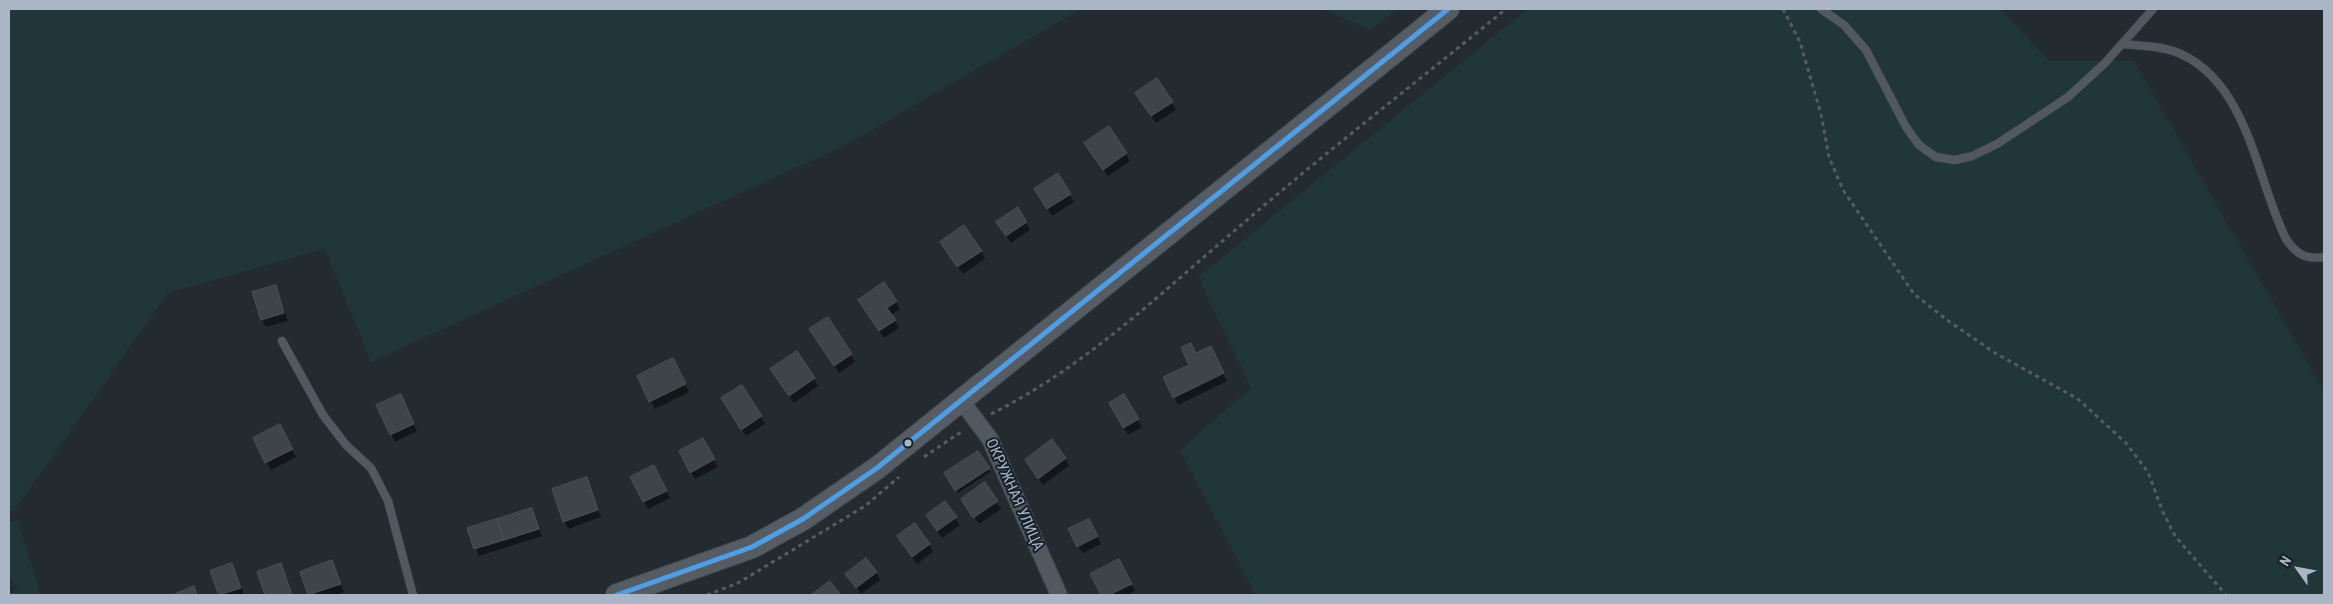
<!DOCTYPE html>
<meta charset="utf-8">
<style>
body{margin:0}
#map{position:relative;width:2333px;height:604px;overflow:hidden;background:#232a30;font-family:"Roboto Condensed",sans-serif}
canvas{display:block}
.frame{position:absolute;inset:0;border:10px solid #aab6c5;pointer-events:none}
.north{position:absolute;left:2273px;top:544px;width:50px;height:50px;-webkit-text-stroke:4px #16202b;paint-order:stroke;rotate:302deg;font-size:14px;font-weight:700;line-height:20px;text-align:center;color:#aab6c5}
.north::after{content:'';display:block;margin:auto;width:18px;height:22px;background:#aab6c5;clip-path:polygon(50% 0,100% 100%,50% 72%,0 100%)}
</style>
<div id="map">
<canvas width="2333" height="604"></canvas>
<div class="frame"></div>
<div class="north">N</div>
</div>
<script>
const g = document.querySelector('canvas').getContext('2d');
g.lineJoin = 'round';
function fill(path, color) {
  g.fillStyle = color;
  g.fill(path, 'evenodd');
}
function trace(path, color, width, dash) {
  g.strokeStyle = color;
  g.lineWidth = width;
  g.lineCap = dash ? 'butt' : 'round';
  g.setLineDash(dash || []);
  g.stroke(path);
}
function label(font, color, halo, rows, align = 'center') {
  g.font = font + ' "Roboto Condensed",sans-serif';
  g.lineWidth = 4;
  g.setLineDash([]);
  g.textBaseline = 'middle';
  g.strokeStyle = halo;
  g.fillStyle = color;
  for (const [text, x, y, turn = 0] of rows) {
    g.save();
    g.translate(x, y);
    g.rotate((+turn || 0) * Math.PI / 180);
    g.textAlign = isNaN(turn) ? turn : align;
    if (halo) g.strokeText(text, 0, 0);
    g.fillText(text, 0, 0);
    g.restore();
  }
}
fill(new Path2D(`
 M9,9H1081L846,145L371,362L325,249L168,293L15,510L9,511Z
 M1322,9H1398L1370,30Z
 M1527,9H2000L2050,61H2134L2324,391V595H1255L1180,450L1251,388L1198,277Z
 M18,521L41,595H9L18,587L9,579V522Z`), '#203638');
fill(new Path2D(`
 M1141,100L1172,103L1176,110L1156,123Z
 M1090,151L1126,154L1130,161L1108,176Z
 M1057,175L1074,202L1052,216L1036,189Z
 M1026,222L1030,230L1011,243L1002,230Z
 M946,249L981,251L985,259L963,274Z
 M275,286L288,321L266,327L262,320Z
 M896,302L900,309L891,315L899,328L884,338L864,308Z
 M827,318L855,362L839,373L815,336Z
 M796,353L818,386L794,403L776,377Z
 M1196,354L1214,355L1227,381L1178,405L1165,378L1191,365Z
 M677,367L689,392L655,409L638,377Z
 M742,386L765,424L746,436L727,406Z
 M1124,396L1142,427L1128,435L1110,404Z
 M404,402L417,431L395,442L378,406Z
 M284,433L296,457L271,470L254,439Z
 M703,440L718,467L695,479L680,452Z
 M978,453L990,472L958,493L946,474Z
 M1065,459L1069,466L1043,485L1030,468Z
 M658,474L670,498L648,509L632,477Z
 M586,479L601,517L568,529L564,521Z
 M985,484L1001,509L979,524L967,506Z
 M531,509L542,536L479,556L468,528Z
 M955,518L960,525L942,538L931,522Z
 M1093,528L1101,544L1083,553L1078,546Z
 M898,537L929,544L933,552L917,564Z
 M331,562L344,592L335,595H310L301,573Z
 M231,564L236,572L244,595H220L212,571Z
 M280,565L292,595H266L258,572Z
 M1123,568L1135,591L1127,595H1102L1091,574Z
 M876,572L880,580L861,594L847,574Z`), '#0007');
const building = new Path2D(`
 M1157,78L1173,102L1151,116L1135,93Z
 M1109,126L1127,153L1103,170L1084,143Z
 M1058,173L1071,194L1047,209L1034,189Z
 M1018,207L1027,222L1006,236L996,222Z
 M964,225L982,251L957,267L940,242Z
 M884,282L897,301L887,308L896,320L879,331L858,300Z
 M276,285L284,313L261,320L252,292Z
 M828,317L852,354L834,366L809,329Z
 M1191,343L1196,353L1211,346L1224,373L1173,398L1163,377L1189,365L1181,348Z
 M797,351L815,378L789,396L770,369Z
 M673,358L686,384L649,402L637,376Z
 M742,385L762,416L741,430L721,398Z
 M401,394L414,424L390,435L376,405Z
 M1124,394L1139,419L1123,428L1109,403Z
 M280,424L293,449L265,463L253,438Z
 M703,438L715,459L690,473L679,451Z
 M1052,439L1066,458L1038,479L1025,460Z
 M978,451L990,468L955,491L944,473Z
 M654,465L667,491L643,502L630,477Z
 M587,477L598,510L563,522L552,489Z
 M985,482L998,501L973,518L961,499Z
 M945,501L957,517L937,531L926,515Z
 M532,508L539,529L504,540L497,519Z
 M497,519L504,540L474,549L467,528Z
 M1089,519L1098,536L1077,547L1068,529Z
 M915,523L930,544L912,557L897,536Z
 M866,558L877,572L856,588L845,574Z
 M1119,559L1132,584L1109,595H1101L1090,574Z
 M332,560L341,584L308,595L300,572Z
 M232,563L241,588L219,595L210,571Z
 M281,563L292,595H265L257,572Z
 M830,581L841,595H811Z
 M194,586L197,595H173Z`);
fill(building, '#3e444a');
trace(building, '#4a5158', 1);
const lane = new Path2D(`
 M1821,9L1844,25L1866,50L1906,127L1919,145L1936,157L1955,160L1972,156L1997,144L2068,97L2105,63L2153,9
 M2122,44C2142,46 2165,46 2183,55C2249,87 2257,181 2286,239C2296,254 2306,260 2324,257
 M282,341L323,415L346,445L371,468L388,501L413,595`);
const street = new Path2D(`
 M960,399L990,439L1059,595`);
const secondary = new Path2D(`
 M617,595L752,547L803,519L877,468L1448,9`);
trace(lane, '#40464b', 9);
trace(street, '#40464b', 18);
trace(secondary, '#40464b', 24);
trace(new Path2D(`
 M1783,9L1800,42L1821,114L1829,157L1843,190L1914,294L1947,320L1995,353L2078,399L2126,443L2148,472L2162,510L2175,536L2226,595
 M991,414C1085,367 1161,293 1240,226C1327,151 1418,81 1506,9
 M924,457L964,430
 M707,595L738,583L865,506L899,477`), '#555c63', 3, [4, 4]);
trace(lane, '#525860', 8);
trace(street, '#525860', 16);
trace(secondary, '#565c64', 22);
trace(new Path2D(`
 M617,595L752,547L803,519L877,468L1448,9`), '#4d9ee5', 5);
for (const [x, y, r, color] of [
 [908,443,4.5,"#aab6c5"]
]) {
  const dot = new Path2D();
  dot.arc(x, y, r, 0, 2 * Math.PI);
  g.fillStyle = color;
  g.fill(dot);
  trace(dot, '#16202b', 2);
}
label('15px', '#aab6c5', '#16202b', [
 ["ОКРУЖНАЯ УЛИЦА",1014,495,66]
]);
</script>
